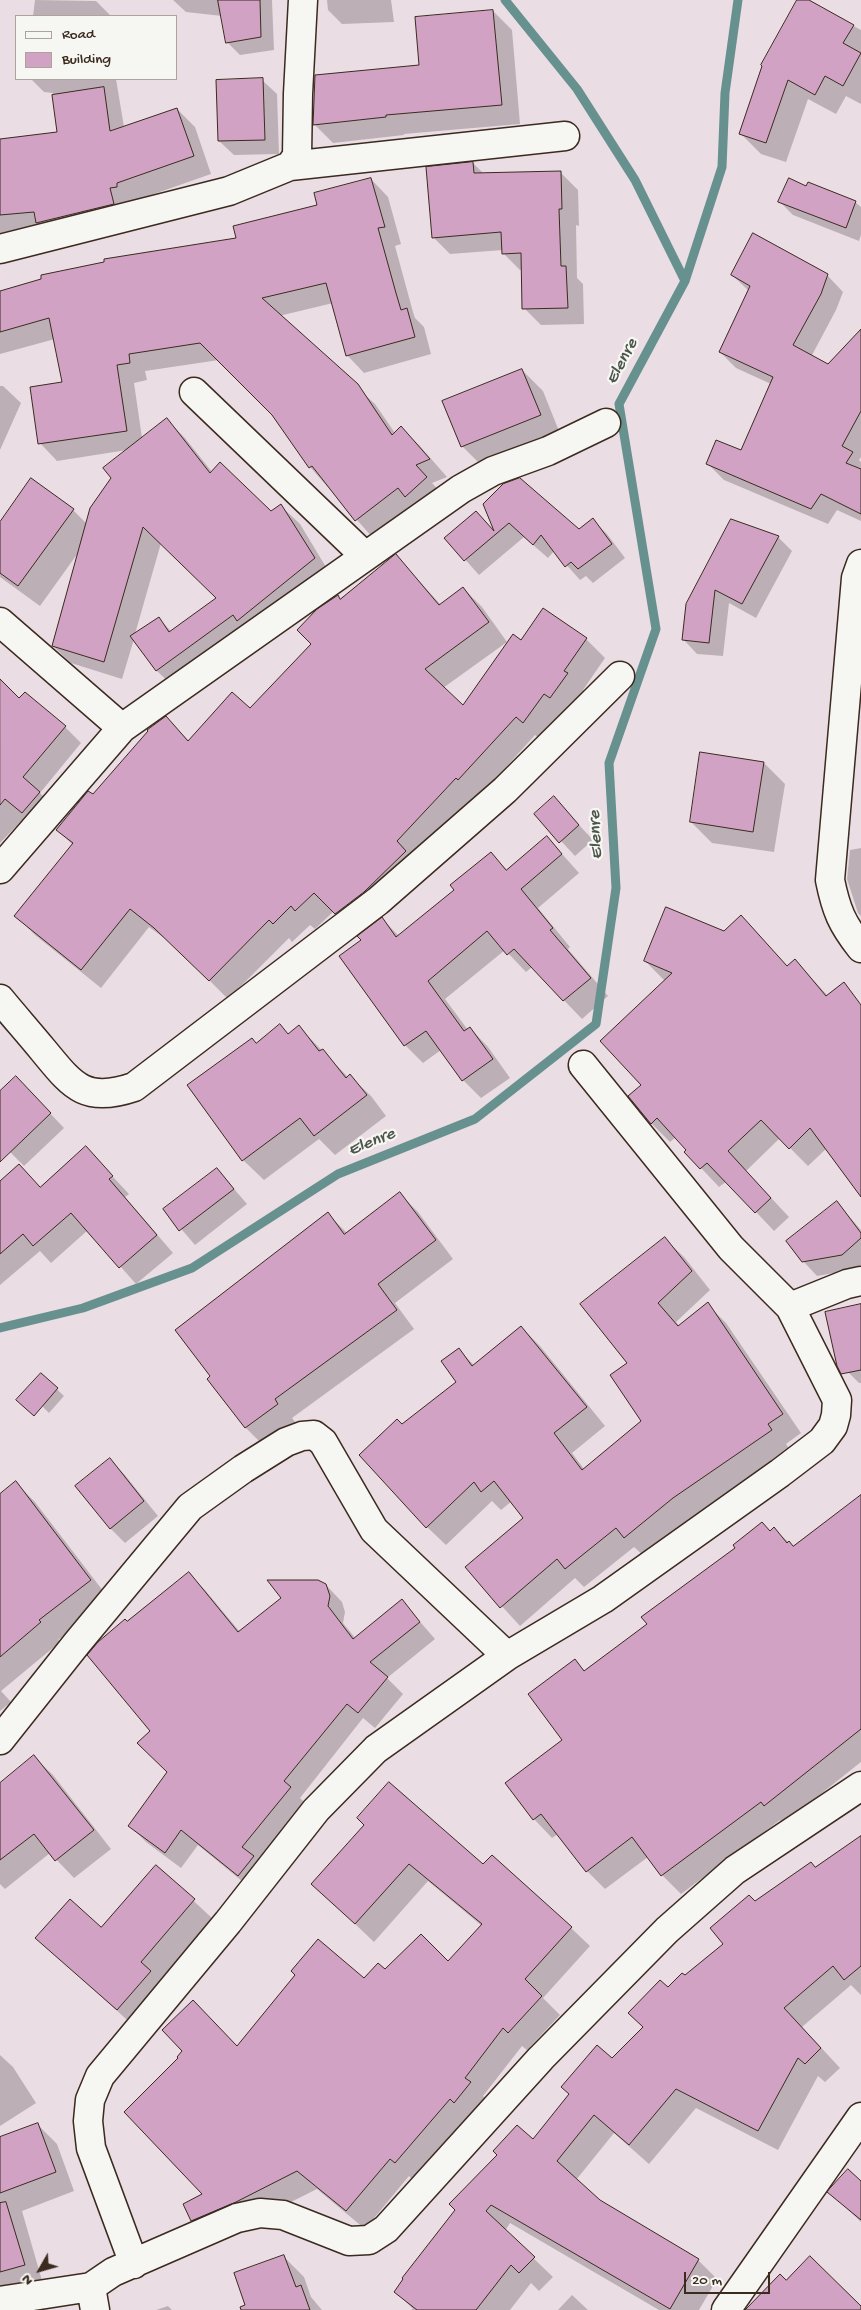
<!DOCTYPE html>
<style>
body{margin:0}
#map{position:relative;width:861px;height:2310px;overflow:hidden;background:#ebdde4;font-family:"Gochi Hand",sans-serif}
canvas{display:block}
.legend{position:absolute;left:15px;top:15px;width:162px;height:65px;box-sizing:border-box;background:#f6f6f2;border:1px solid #aba49d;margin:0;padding:6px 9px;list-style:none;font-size:15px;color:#3b2a1e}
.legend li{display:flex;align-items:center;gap:10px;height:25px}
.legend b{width:25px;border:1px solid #aba49d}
.north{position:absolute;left:15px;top:2245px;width:50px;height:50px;-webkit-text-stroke:4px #f6f6f2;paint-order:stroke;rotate:232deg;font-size:14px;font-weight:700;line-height:20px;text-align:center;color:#3b2a1e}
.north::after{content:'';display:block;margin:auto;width:18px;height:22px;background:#3b2a1e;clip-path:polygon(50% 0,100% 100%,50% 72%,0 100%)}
.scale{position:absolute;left:684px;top:2272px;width:86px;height:22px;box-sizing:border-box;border:2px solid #3b2a1e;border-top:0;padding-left:6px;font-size:15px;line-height:18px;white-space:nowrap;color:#3b2a1e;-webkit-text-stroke:4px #f6f6f2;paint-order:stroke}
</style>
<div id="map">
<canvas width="861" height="2310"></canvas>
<ul class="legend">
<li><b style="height:6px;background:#f6f6f2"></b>Road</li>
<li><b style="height:14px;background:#d1a2c3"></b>Building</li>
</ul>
<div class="north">N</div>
<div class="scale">20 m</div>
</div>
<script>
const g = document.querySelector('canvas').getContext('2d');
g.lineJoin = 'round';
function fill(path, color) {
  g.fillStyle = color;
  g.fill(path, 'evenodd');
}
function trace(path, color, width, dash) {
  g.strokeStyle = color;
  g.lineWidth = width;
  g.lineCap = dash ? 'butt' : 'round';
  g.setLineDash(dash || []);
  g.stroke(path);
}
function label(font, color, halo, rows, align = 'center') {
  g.font = font + ' "Gochi Hand",sans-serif';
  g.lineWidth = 4.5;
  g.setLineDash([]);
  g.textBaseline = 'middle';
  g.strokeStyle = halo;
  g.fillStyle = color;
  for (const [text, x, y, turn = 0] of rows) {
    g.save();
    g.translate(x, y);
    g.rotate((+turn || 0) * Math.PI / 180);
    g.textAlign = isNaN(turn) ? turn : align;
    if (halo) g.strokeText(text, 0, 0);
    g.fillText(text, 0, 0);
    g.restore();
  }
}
fill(new Path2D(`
 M35,0L96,1L111,16H33Z
 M173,0H272L274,50L240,55L227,42L222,16L186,12Z
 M327,0H391L394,22L342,24L328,10Z
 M798,0H806L861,30V104L846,96L836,114L808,99L786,162L761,154L741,134Z
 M493,11L512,30L520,124L404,134V135L333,143L314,124L420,66Z
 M31,79H116L124,127L177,109L195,127L211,174L134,201L135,204L44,230L0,235V140L58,133L53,93L44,92Z
 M262,80L277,94L279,154L234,155L219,141Z
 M473,163L484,174L561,173L578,190L579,226L576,225L577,278L583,284L584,324L541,325L524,308L523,270H520L503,253V250L450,254L433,237Z
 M371,179L388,197L401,244L395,246L413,312L415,318L424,327L431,354L364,373L347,355L333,303L279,316L375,404L395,433L401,428L419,445L447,477L432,483L444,496L373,538L310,467L273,414L219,360L145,371L147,380L134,383L142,438L166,419L185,438L212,472L271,512L281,506L300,524L332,577L176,689L157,671L134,639L122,679L71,663L52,645L78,553L40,606L0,577V524L32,480L73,510L87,524L127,450L57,461L40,443L64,383L55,339L0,354V292L238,239L318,205ZM161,543L218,598L172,632L159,619L135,634Z
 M807,187L855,202L861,207V235L859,241L793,215L780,202Z
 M732,275H827L843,292L836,310L811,357L828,366L861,331V457L859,460L861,462V521L837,510L828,524L724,480L707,463L741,452L771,384L736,368L720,352L749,291Z
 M522,370L543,391L561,436L483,467L462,446Z
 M0,386H3L21,403L0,450Z
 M520,479L579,530L593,520L607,534L625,558L593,583L586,576L580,580L554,551L548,558L524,537L479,575L446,538L496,533Z
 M778,537L792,551L756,618L729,603L723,656L697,654L683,639L687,605Z
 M396,556L441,605L463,588L482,607L507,642L443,688L463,707L521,642L586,639L605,658L583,690L586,693L569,716L563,712L543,741L535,735L478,798L476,796L415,860L355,932L334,911L315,929L310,925L292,942L289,938L228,999L175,946L149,927L101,988L35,935L16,916L73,845L57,830L93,796L166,717L189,741L250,710L312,644L341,600Z
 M0,681L19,700L65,727L81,743L40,793L56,809L39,829L25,817L0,843Z
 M764,763L785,784L774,852L712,843L691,822Z
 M554,798L593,840L575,856L536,814Z
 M547,837L579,873L538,908L570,947L568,949L608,996L582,1019L532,967L526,972L505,950L445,999L468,1030L470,1028L488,1047L510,1078L481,1098L463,1080L441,1050L423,1063L405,1045L363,940L382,919L399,936L455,890L491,854L507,870Z
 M861,848V916L858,913L847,879L850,850Z
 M741,917L788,967L795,960L828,996L861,1005V1193L827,1148L808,1166L780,1138L746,1171L789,1217L774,1231L727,1181L719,1187L686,1152L688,1150L676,1137L670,1142L651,1123L643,1085L665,981L645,961L724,932Z
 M280,1026L289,1035L299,1027L348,1077L350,1076L371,1096L386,1116L335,1155L319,1139L264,1180L243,1160L257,1044Z
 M30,1092L64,1128L24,1166L0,1142V1093Z
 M86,1148L129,1194L125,1197L173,1253L136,1284L88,1230L51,1263L40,1251L0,1285V1183L40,1188Z
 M217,1169L247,1204L195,1245L165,1210Z
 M400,1194L418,1212L453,1259L395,1303L414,1329L292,1418L296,1423L264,1446L246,1428L209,1379L328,1214L347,1233Z
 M837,1203L861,1230V1265L856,1269L817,1276L803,1261Z
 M665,1239L684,1257L710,1290L676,1322L679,1326L707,1304L726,1323L801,1433L786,1444L790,1450L692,1517L644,1556L634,1547L584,1587L575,1578L520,1626L467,1568L525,1518L512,1501L501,1510L492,1501L446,1545L427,1527L402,1426L458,1383L459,1350L474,1365L521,1327L540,1346L605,1426L572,1453L584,1469L643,1422L629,1364Z
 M861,1305V1383H859L838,1362Z
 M41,1374L64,1396L49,1413L42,1406Z
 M110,1460L124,1474L158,1516L125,1543L110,1528Z
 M16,1483L35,1502L110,1600L58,1640L60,1642L1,1691L11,1702L0,1711V1496Z
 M861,1509V1762L783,1824L780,1820L681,1894L662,1875L648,1857L605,1889L587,1871L558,1834L552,1838L534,1819L564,1741L575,1661L586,1672L774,1529L794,1547Z
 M189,1574L205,1590L240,1632L326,1585L342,1602L345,1612L343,1623L356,1639L402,1601L435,1639L387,1678L403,1694L375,1728L363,1718L300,1798L306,1804L254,1891L198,1845L181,1868L146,1842L130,1826L168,1772L151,1731L127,1623Z
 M34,1757L53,1775L111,1849L74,1878L50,1853L5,1889L0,1884V1784Z
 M365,1825L483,1866L571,1928L590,1946L543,1998L560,2015L527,2050L522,2046L483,2096L488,2101L414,2181L409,2176L365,2229L317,2189L255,2220L211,2239L192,2220L204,2195L237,2047L364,1980L385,1971L448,1963L482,1926L428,1881L374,1942L313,1884Z
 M861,1837V1995L851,1985L802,2027L840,2068L825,2082L818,2076L778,2150L696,2108L649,2164L614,2133L576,2180L599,2201L698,2260L717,2279L699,2310H659L510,2223L505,2231L553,2277L539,2291L531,2283L510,2310H411L413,2309L395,2291L533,2141L644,2027L668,1989L724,1944L755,1903L816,1868Z
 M156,1866L213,1919L159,1981L169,1991L136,2028L37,1938L102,1929Z
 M0,2055L13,2067L36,2103L0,2126Z
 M37,2124L57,2144L74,2191L22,2211L43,2284L0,2296V2138Z
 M861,2182V2222L829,2192Z
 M284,2257L304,2277L311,2297L322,2310H249Z
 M572,2295L588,2310H558Z
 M168,2306L172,2310H156Z`), '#0003');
trace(new Path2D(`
 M505,0L577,89L635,180L685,281
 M0,1328L83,1308L192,1268L338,1174L475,1119L596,1024L616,888L609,763L656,629L619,404L685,281L722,167L725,93L738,0`), '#67918f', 9);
const building = new Path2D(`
 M218,0H260L261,37L226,43Z
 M797,0H809L854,25L843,43L861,53L843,86L825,76L815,95L788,80L766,143L739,134L762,66L761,65Z
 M493,10L502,105L386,115V117L313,125L315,75L419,65L415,17Z
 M263,78L265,140L218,141L216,80Z
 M104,87L110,131L177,108L194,156L117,183V187L110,188L114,204L36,223L34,212L0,215V139L57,132L52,95Z
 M473,162L474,173L561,171L562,209H559L561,266H566L568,308L522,309L521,253L502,254L501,232L432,238L426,167Z
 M371,178L385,227L378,228L396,293L401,310L407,308L415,337L346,356L326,283L262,298L358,384L392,435L401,426L430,459L416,465L427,477L405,497L398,488L355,521L312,466L309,468L272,415L200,343L129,354L130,363L117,365L127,431L38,444L30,387L62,382L49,318L0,332V291L41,279V275L104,262V259L236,238L233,226L317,205L314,193Z
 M789,178L806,186L808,182L856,201L846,228L778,202Z
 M753,233L828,274L821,294L793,345L828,364L861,329V411L842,446L853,452L846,463L861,469V514L821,494L811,509L706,464L716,440L741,450L773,377L719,352L750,286L731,275Z
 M522,369L541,415L461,447L442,401Z
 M167,418L210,473L220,462L271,511L281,504L315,558L237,621L233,615L156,671L130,636L159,617L169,632L216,598L143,527L104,662L52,646L90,508L111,478L103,468Z
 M31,478L74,509L18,586L0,573V522Z
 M520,478L579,529L593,518L612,544L578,569L571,562L565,567L541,535L533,545L509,523L464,561L444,538L476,511L494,531L483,504L503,484Z
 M731,519L779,536L742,604L715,590L709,643L682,640L686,604Z
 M396,554L439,605L463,587L489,622L425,669L463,705L513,634L521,640L543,608L587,638L564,671L568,673L550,698L544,694L523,723L516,717L458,780L456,778L397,841L406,851L364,892L335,914L314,893L295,911L291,906L273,924L269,920L209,981L154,928L130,909L81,970L14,916L73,843L56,830L88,791L93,794L148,731L147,730L166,716L188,741L232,692L250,708L311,644L297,630L317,609L338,595L340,599Z
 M0,679L19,698L25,692L66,726L23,777L40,792L22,813L5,799L0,805Z
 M700,752L764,762L753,832L690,822Z
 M554,796L579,825L559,843L534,814Z
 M547,836L562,854L521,889L553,928L550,930L591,978L563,1001L514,949L507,955L487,931L428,981L464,1031L470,1027L493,1059L462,1081L426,1031L404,1046L339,956L361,940L357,936L382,917L396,937L454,890L450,885L491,852L506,870Z
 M666,907L724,931L741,915L787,966L795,959L826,996L844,982L861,1005V1197L810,1128L789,1149L761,1120L728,1151L771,1198L755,1213L707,1163L700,1169L684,1152L686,1150L657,1118L651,1124L628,1096L641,1085L600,1041L672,973L644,961Z
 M280,1024L288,1034L299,1025L319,1051L323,1049L346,1078L350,1074L367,1095L314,1136L300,1118L242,1161L187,1085L252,1038L256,1043Z
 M16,1076L51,1113L0,1162V1091Z
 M86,1146L113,1176L109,1179L157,1235L119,1268L71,1213L33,1246L23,1234L0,1254V1181L19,1164L40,1187Z
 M217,1168L234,1189L179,1231L163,1209Z
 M400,1192L436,1240L378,1284L397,1310L275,1399L278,1404L245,1428L207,1379L210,1376L175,1330L328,1212L344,1234Z
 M837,1201L861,1233V1238L842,1255L802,1262L786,1241Z
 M665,1237L692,1271L658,1303L678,1326L708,1302L783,1414L768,1424L772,1430L673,1498L624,1538L616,1528L565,1569L557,1559L500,1608L465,1567L523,1518L494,1481L481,1492L474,1482L426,1528L359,1455L397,1419L402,1424L456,1382L441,1361L459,1348L472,1366L521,1326L587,1407L554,1433L582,1470L641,1421L610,1375L627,1363L580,1304Z
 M861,1304V1370L841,1374L837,1366L825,1312Z
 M41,1373L58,1388L34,1416L16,1400Z
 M110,1458L144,1501L110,1529L75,1486Z
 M16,1481L91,1580L39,1620L41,1622L0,1657V1494Z
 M861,1495V1729L764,1806L761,1802L661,1876L632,1837L586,1872L541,1814L533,1820L505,1783L562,1740L528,1694L575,1659L584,1671L647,1624L641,1617L735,1548L733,1545L762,1522L770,1531L774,1527L787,1543L789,1541L793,1546Z
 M189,1572L238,1632L281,1598L267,1580H318L326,1584L330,1596L328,1606L353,1639L402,1599L420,1622L370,1662L388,1677L358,1713L347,1704L284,1781L291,1787L242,1847L254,1856L238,1876L181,1830L165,1853L128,1826L167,1772L137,1743L150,1731L87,1655L98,1642L125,1619L127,1621Z
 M34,1755L94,1830L55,1861L34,1834L0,1860V1783Z
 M389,1782L483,1864L492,1855L572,1927L525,1979L542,1996L508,2033L503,2028L465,2078L471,2082L454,2103L450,2099L395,2163L390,2159L346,2211L297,2171L236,2202L191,2221L183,2204L202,2194L124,2112L178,2058L177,2057L182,2051L162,2030L193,2000L237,2046L295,1975L291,1971L318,1939L364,1978L378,1963L385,1969L421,1934L448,1961L482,1924L409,1864L355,1924L311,1884L364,1825L357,1818Z
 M861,1836V1966L844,1980L833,1966L784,2008L821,2048L805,2064L798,2058L758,2131L676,2089L629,2145L594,2115L557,2161L600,2200L699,2259L670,2309L491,2205L486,2211L535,2257L519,2273L511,2265L476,2310H417L394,2292L403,2279L402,2278L455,2210L449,2204L497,2155L493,2151L517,2125L533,2139L569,2094L561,2087L597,2045L612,2058L643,2027L628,2013L660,1980L668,1987L682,1973L685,1975L723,1944L710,1928L749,1895L755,1901L811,1862L815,1867Z
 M156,1865L195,1899L141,1962L151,1971L117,2010L35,1938L70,1899L101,1927Z
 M38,2123L56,2172L0,2193V2137Z
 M848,2169L861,2181V2220L827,2192Z
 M6,2202L25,2265L0,2272V2203Z
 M284,2255L296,2287L301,2285L310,2310H241L240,2307L245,2305L234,2273Z
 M810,2256L861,2306V2310H745L780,2274L786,2280Z`);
fill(building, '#d1a2c3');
trace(building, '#3b2a1e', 1);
const street = new Path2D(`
 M290,166L565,136
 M0,249L229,191L290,166L297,156L298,94L303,0
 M194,392L365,556
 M861,564L856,578L830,880C836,910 842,924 861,948
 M0,622L122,728
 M0,869L122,728L461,489L493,471L548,451L606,423
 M0,999C14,1016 29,1033 43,1050C72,1085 84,1104 134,1087L378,901L505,790L620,676
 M790,1307L847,1284L861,1281
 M0,1740L77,1643L190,1507L243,1469L286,1442L302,1436L314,1435L323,1442L374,1530L507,1656
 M134,2264L91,2148L88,2121L90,2100L100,2076L228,1922L316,1810L376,1749L507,1656L603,1599L780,1473L822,1441L833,1426L836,1415L837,1400L790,1307L731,1248L583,1065
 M91,2287L95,2310
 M0,2301L91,2287L113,2272L237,2218L260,2213L283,2215L349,2241L369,2240L386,2229L541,2058L667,1930L735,1870L861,1786
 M726,2310L861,2117`);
trace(street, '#3b2a1e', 31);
trace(street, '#f6f6f2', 28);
label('italic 18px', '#4d554d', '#f6f6f2', [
 ["Elenre",623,362,-62],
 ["Elenre",597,835,-93],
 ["Elenre",372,1143,-22]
]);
</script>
